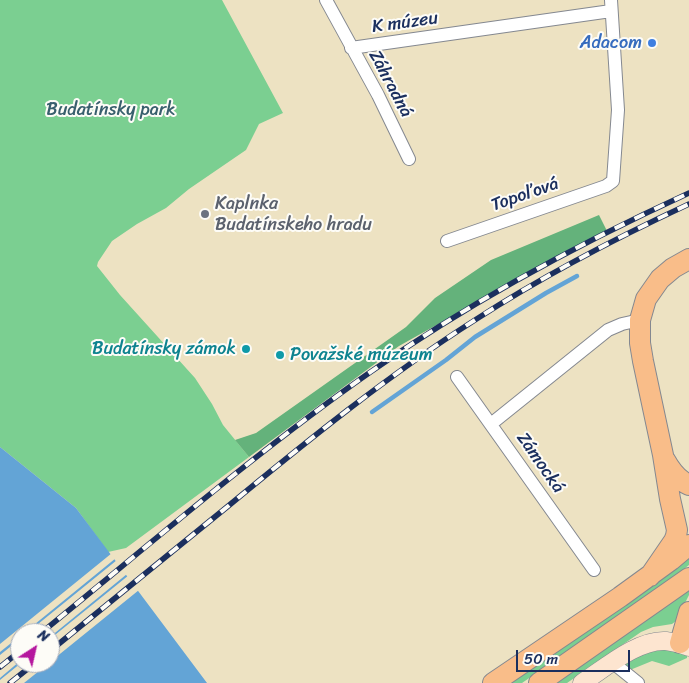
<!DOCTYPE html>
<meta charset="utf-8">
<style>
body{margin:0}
#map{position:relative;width:689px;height:683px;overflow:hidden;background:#ede2c2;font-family:Sriracha,sans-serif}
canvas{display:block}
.north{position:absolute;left:10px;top:623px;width:50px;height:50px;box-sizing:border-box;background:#fdfcf7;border:1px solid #a3aaba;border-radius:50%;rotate:35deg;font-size:14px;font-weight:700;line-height:20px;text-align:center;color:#1b2f5e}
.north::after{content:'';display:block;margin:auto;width:18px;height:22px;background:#b5179e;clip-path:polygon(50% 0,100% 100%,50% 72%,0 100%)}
.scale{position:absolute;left:516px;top:650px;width:114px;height:22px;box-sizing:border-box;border:2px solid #1b2f5e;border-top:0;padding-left:6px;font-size:15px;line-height:18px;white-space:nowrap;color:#1b2f5e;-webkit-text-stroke:4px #fdfcf7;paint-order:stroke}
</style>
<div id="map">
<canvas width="689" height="683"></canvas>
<div class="north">N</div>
<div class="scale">50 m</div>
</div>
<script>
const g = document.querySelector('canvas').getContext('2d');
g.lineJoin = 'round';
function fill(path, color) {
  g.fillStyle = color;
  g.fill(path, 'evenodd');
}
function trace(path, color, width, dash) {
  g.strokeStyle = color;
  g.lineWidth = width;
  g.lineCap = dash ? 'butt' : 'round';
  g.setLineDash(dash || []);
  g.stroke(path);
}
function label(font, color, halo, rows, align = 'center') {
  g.font = font + ' Sriracha,sans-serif';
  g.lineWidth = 4;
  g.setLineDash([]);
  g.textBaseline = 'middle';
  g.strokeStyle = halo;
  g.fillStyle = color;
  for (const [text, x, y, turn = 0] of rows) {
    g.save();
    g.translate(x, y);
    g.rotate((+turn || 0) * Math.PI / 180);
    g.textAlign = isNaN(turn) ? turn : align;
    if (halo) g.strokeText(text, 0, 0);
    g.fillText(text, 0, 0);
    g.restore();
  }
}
fill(new Path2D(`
 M0,0H222L283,113L259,124L246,150L189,189L166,208L137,224L112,241L98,262L97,266L120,295L195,378L212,404L223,425L249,457L126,548L108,552L76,508L0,447Z
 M689,557V565L651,594L522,683H509Z
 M689,589V595L676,621L672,624L653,627L641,632L567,683H554Z
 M666,649L677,652L687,656V658L669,666L652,661L630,670L624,665C635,655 652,650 666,649Z`), '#7bcf91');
fill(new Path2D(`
 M599,215L607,231L594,237L399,346L249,457L235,440L256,433L406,327L435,298L491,260Z`), '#64b27b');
fill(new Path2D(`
 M0,447L76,508L207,683H0ZM20,633H50V663H20Z`), '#63a4d6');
fill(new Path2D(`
 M112,553L116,558L24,633H20V636L0,652V644Z
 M117,560L127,574L50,637V633H27Z
 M129,575L139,590L50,662V639Z
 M20,639V661L0,678V655Z
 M21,663H49L24,683H0V680Z`), '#ede2c2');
trace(new Path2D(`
 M372,412L446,360L475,337L546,293L577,276`), '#63a4d6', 4.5);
const street = new Path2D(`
 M326,0L378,95L409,159
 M351,48L611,11
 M447,241L606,186L613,181L618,110L611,0
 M457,377L594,570
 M491,424L608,330L622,324L640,320
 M612,662L638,683`);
const secondary = new Path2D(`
 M582,683C605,668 638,639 666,641C674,642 682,644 689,647`);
const primary = new Path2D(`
 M665,460C671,471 678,480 689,485
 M650,576L674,541L676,536L677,530L670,499L663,455L643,361L640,343V320L646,299L660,279L673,268L689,259
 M680,643L689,612
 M493,683L620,597L671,560L689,545
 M539,683L689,578`);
trace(street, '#848890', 14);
trace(secondary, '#848890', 19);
trace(primary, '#848890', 22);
trace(street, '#fff', 12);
trace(secondary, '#fde5d0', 18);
trace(primary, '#f9bd89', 20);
const rail = new Path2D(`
 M41,633C149,545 255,453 369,373C470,302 578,244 689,193
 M50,651C109,603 168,555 227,507C307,441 387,376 475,320C543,276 616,238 689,204
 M0,667L20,651
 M10,683L35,663`);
trace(rail, '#1b2f5e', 5.5);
trace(rail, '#fdfcf7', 4, [11]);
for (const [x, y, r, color] of [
 [652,43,5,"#3f7fe0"],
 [205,214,5,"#6b7280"],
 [246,349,5,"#0f9aa8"],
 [280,355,5,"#0f9aa8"]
]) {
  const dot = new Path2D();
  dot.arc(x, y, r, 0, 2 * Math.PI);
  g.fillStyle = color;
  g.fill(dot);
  trace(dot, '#fdfcf7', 2);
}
label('18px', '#1b2f5e', '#fdfcf7', [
 ["K múzeu",405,23,-8],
 ["Záhradná",390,84,62],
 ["Topoľová",525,195,-19],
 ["Zámocká",540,463,55]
]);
label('18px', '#366cbe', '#fdfcf7', [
 ["Adacom",642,43]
], 'right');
label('18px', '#385f6d', '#fdfcf7', [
 ["Budatínsky park",111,110]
]);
label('18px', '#5b616d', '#fdfcf7', [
 ["Kaplnka",215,204],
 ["Budatínskeho hradu",215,225]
], 'left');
label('18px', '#0d838f', '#fdfcf7', [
 ["Budatínsky zámok",236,349],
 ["Považské múzeum",290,355,"left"]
], 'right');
</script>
